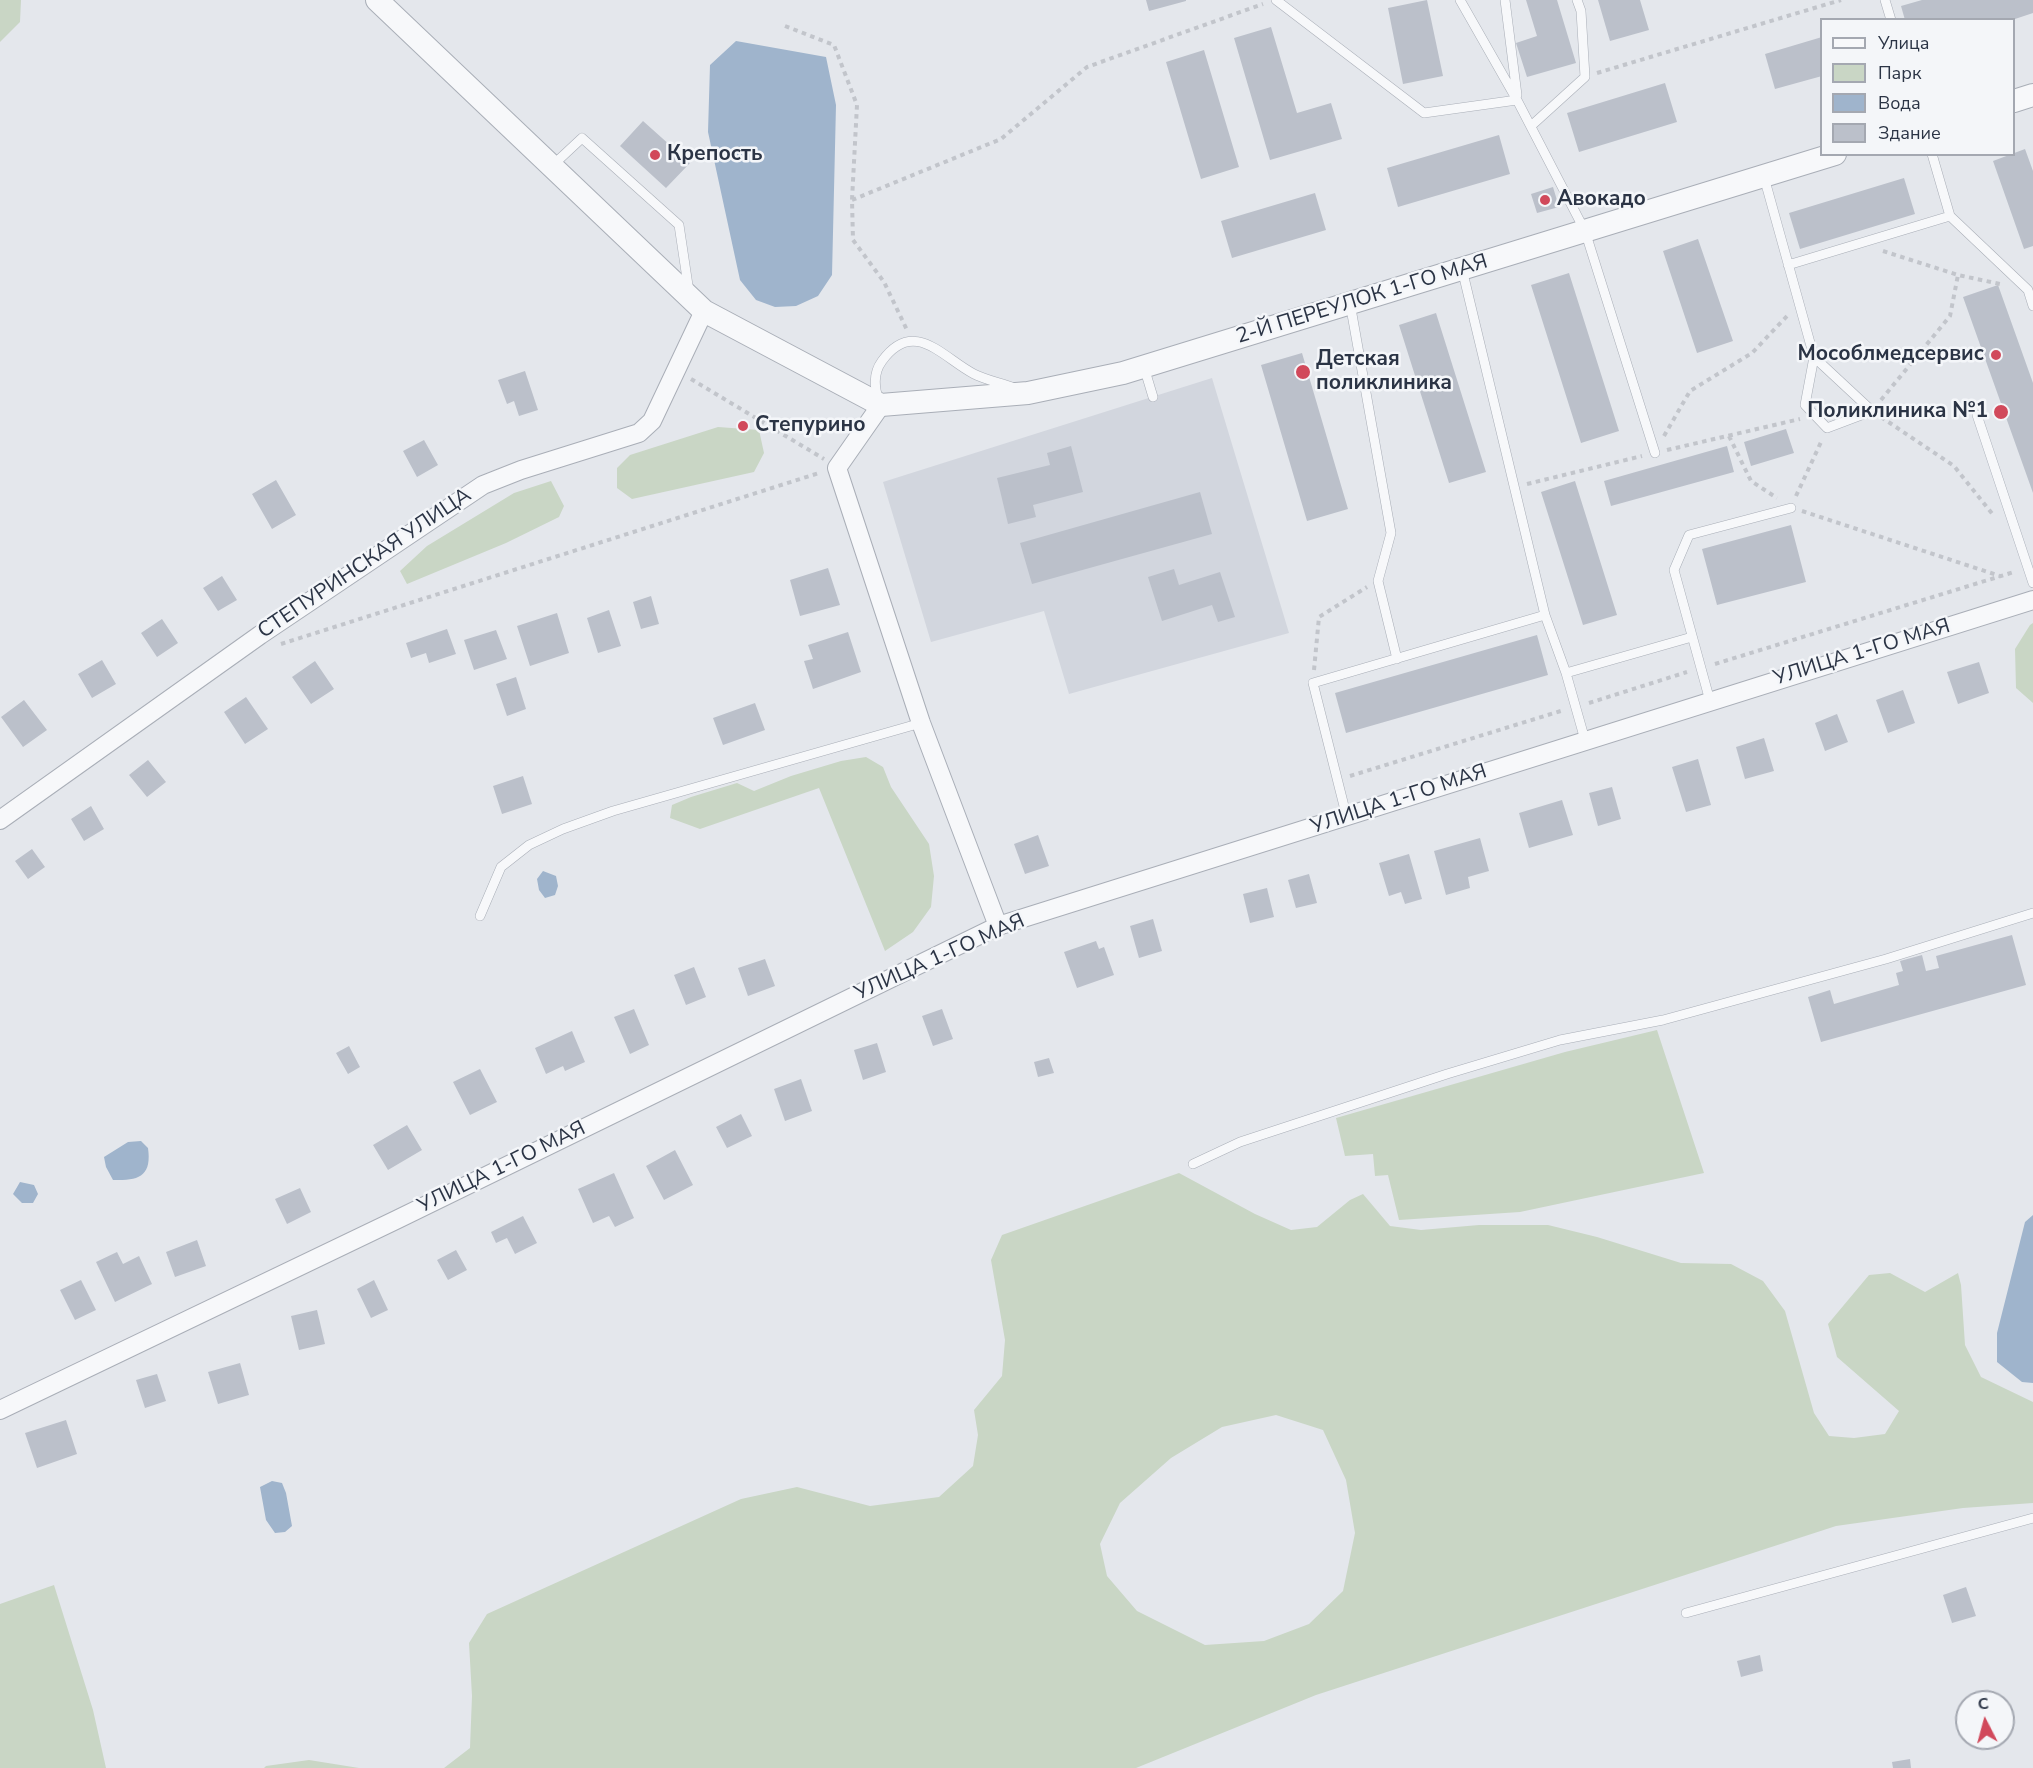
<!DOCTYPE html>
<meta charset="utf-8">
<style>
body{margin:0}
#map{position:relative;width:2033px;height:1768px;overflow:hidden;background:#e4e7ec;font-family:"Nunito Sans",sans-serif}
canvas{display:block}
.legend{position:absolute;left:1820px;top:18px;width:195px;height:138px;box-sizing:border-box;background:#f4f6f9;border:2px solid #a4a8b1;margin:0;padding:8px 10px;list-style:none;font-size:18px;color:#2b3445}
.legend li{display:flex;align-items:center;gap:12px;height:30px}
.legend b{width:30px;border:2px solid #a4a8b1}
.north{position:absolute;left:1955px;top:1690px;width:60px;height:60px;box-sizing:border-box;background:#f4f6f9;border:2px solid #a4a8b1;border-radius:50%;rotate:354deg;font-size:16px;font-weight:700;line-height:24px;text-align:center;color:#2b3445}
.north::after{content:'';display:block;margin:auto;width:21px;height:27px;background:#d1495b;clip-path:polygon(50% 0,100% 100%,50% 72%,0 100%)}
</style>
<div id="map">
<canvas width="2033" height="1768"></canvas>
<ul class="legend">
<li><b style="height:8px;background:#f7f8fa"></b>Улица</li>
<li><b style="height:16px;background:#c9d6c5"></b>Парк</li>
<li><b style="height:16px;background:#9fb4cc"></b>Вода</li>
<li><b style="height:16px;background:#bbc0ca"></b>Здание</li>
</ul>
<div class="north">С</div>
</div>
<script>
const g = document.querySelector('canvas').getContext('2d');
g.lineJoin = 'round';
function fill(path, color) {
  g.fillStyle = color;
  g.fill(path, 'evenodd');
}
function trace(path, color, width, dash) {
  g.strokeStyle = color;
  g.lineWidth = width;
  g.lineCap = dash ? 'butt' : 'round';
  g.setLineDash(dash || []);
  g.stroke(path);
}
function label(font, color, halo, rows, align = 'center') {
  g.font = font + ' "Nunito Sans",sans-serif';
  g.lineWidth = 5;
  g.setLineDash([]);
  g.textBaseline = 'middle';
  g.strokeStyle = halo;
  g.fillStyle = color;
  for (const [text, x, y, turn = 0] of rows) {
    g.save();
    g.translate(x, y);
    g.rotate((+turn || 0) * Math.PI / 180);
    g.textAlign = isNaN(turn) ? turn : align;
    if (halo) g.strokeText(text, 0, 0);
    g.fillText(text, 0, 0);
    g.restore();
  }
}
fill(new Path2D(`
 M1212,378L1289,633L1069,694L1044,611L931,642L883,482Z`), '#d2d6de');
fill(new Path2D(`
 M0,0H21L20,22L0,42Z
 M718,427L759,430L764,453L754,472L632,499L617,488V468L630,455Z
 M551,481L564,506L559,517L506,543L407,584L400,571L427,546L514,493Z
 M2033,623V703L2016,688L2015,649L2030,625Z
 M866,757L883,767L891,787L929,844L934,876L931,907L913,932L885,951L819,788L700,829L670,818L672,805L691,797L737,783L754,791L791,776L841,761Z
 M1657,1030L1704,1173L1520,1212L1399,1220L1388,1175L1375,1176L1373,1154L1345,1156L1336,1118L1565,1052Z
 M1179,1173L1255,1214L1291,1230L1317,1227L1350,1200L1363,1194L1390,1226L1421,1230L1479,1225H1548L1597,1237L1681,1263L1731,1264L1763,1281L1785,1311L1814,1413L1829,1436L1854,1438L1885,1434L1899,1411L1837,1357L1828,1324L1869,1275L1890,1273L1925,1292L1958,1273L1961,1285L1965,1345L1981,1377L2033,1402V1503L1963,1508L1836,1526L1316,1695L1136,1768H444L470,1748L472,1696L469,1643L487,1614L741,1499L797,1487L870,1506L939,1497L973,1466L978,1435L974,1410L1002,1376L1005,1340L991,1260L1002,1235ZM1276,1415L1323,1430L1346,1480L1355,1533L1343,1591L1309,1624L1264,1641L1205,1645L1137,1611L1107,1576L1100,1544L1120,1503L1171,1458L1222,1427Z
 M54,1585L93,1710L106,1768H0V1604Z
 M309,1760L359,1768H264L266,1766Z`), '#c9d6c5');
fill(new Path2D(`
 M736,41L826,57L836,105L832,275L818,296L796,306L775,307L756,300L740,280L708,132L710,65Z
 M543,871L556,876L558,886L555,895L545,898L539,890L537,879Z
 M141,1141L148,1148C152,1176 139,1181 113,1180L106,1167L104,1157L128,1142Z
 M20,1182L34,1185L38,1194L33,1203H22L13,1194Z
 M2033,1215V1383L2022,1382L1997,1362V1333L2025,1222Z
 M272,1481L282,1483L286,1493L292,1526L285,1532L275,1533L266,1520L260,1487Z`), '#9fb4cc');
fill(new Path2D(`
 M1146,0H1186V1L1149,11Z
 M1427,0L1443,76L1403,84L1388,8Z
 M1526,0H1557L1576,63L1527,77L1516,43L1537,36Z
 M1598,0H1640L1649,30L1610,41Z
 M1922,0H2033V13L2012,20H1905L1901,6Z
 M1271,27L1297,113L1331,103L1342,139L1270,160L1234,38Z
 M1822,37V76L1775,89L1765,54Z
 M1204,50L1239,167L1201,179L1166,62Z
 M1665,83L1677,122L1579,152L1567,113Z
 M643,121L690,163L666,188L620,146Z
 M1499,135L1510,174L1398,207L1387,168Z
 M2025,149L2033,171V246L2024,249L1993,161Z
 M1904,178L1915,214L1800,249L1789,213Z
 M1553,187L1559,207L1537,213L1531,194Z
 M1315,193L1326,230L1232,258L1221,221Z
 M1698,239L1733,341L1697,353L1663,251Z
 M1569,273L1619,431L1581,443L1531,285Z
 M1998,285L2033,383V493L1963,297Z
 M1436,313L1486,472L1449,483L1399,325Z
 M1302,353L1348,509L1307,521L1261,365Z
 M525,371L538,410L519,416L514,401L507,404L498,380Z
 M1786,429L1794,453L1751,466L1744,442Z
 M424,440L438,465L417,477L403,451Z
 M1071,446L1083,492L1033,505L1036,517L1008,524L997,478L1050,465L1047,453Z
 M1727,446L1734,472L1611,506L1604,481Z
 M276,480L296,515L272,529L252,494Z
 M1575,481L1617,615L1583,625L1541,492Z
 M1200,492L1212,534L1032,584L1020,543Z
 M1791,525L1806,582L1717,605L1702,549Z
 M828,568L840,605L800,616L790,580Z
 M1174,569L1179,585L1220,572L1235,617L1218,622L1212,605L1162,621L1148,577Z
 M222,576L237,600L218,611L203,588Z
 M651,596L659,624L641,629L633,602Z
 M609,610L621,646L598,653L587,618Z
 M557,613L569,653L530,666L517,626Z
 M162,619L178,643L157,657L141,633Z
 M447,629L456,654L429,663L426,653L411,658L406,643Z
 M496,630L507,659L474,670L464,640Z
 M848,632L861,672L813,689L804,661L813,659L808,645Z
 M1537,635L1548,675L1346,733L1335,693Z
 M102,660L116,684L92,698L78,674Z
 M315,661L334,689L311,704L292,677Z
 M1979,662L1989,693L1958,704L1947,672Z
 M516,677L526,709L507,716L496,684Z
 M1903,690L1915,723L1888,733L1876,700Z
 M246,697L268,729L245,744L224,712Z
 M24,700L47,730L23,747L1,717Z
 M755,703L765,730L723,745L713,718Z
 M1837,714L1848,742L1825,751L1815,723Z
 M1764,738L1774,771L1745,779L1736,747Z
 M1698,759L1711,805L1686,812L1672,767Z
 M148,760L166,782L147,797L129,775Z
 M523,776L532,804L502,814L493,786Z
 M1612,787L1621,819L1598,826L1589,793Z
 M1562,800L1573,835L1529,848L1519,813Z
 M91,806L104,829L84,841L71,819Z
 M1038,835L1049,866L1025,874L1014,844Z
 M1480,838L1489,871L1468,877L1470,888L1446,895L1434,851Z
 M32,849L45,867L28,879L15,861Z
 M1409,854L1422,899L1405,904L1401,892L1389,896L1379,863Z
 M1309,874L1317,903L1296,908L1288,880Z
 M1267,888L1274,917L1250,923L1243,894Z
 M1153,919L1162,951L1139,958L1130,926Z
 M2012,935L2026,985L1821,1042L1808,997L1830,990L1834,1004L1899,985L1896,973L1903,971L1900,961L1922,955L1926,971L1939,968L1936,956Z
 M1096,941L1099,949L1104,947L1114,975L1077,988L1064,952Z
 M765,959L775,986L748,996L738,968Z
 M694,967L706,997L686,1005L674,975Z
 M634,1009L649,1045L630,1054L614,1017Z
 M942,1009L953,1039L933,1046L922,1016Z
 M572,1031L585,1062L565,1071L563,1066L546,1074L535,1048Z
 M877,1043L886,1072L863,1080L854,1050Z
 M349,1046L360,1067L348,1074L336,1053Z
 M1049,1058L1054,1073L1038,1077L1034,1062Z
 M480,1069L497,1102L470,1115L453,1082Z
 M801,1079L812,1111L785,1121L774,1089Z
 M741,1114L752,1136L727,1148L716,1127Z
 M407,1125L422,1150L388,1170L373,1145Z
 M675,1150L693,1185L664,1200L646,1166Z
 M614,1173L634,1218L615,1227L609,1216L593,1223L578,1189Z
 M300,1188L311,1212L287,1224L275,1199Z
 M523,1216L537,1243L515,1254L507,1238L496,1243L491,1232Z
 M197,1240L206,1266L175,1277L166,1252Z
 M456,1250L467,1270L448,1280L437,1260Z
 M117,1252L123,1264L139,1256L152,1284L115,1302L96,1262Z
 M81,1280L96,1310L75,1320L60,1290Z
 M374,1280L388,1310L371,1318L357,1289Z
 M317,1310L325,1344L299,1350L291,1316Z
 M240,1363L249,1395L218,1404L208,1372Z
 M157,1374L166,1401L145,1408L136,1380Z
 M66,1420L77,1454L37,1468L25,1433Z
 M1966,1587L1976,1616L1952,1623L1943,1595Z
 M1760,1655L1763,1671L1741,1677L1737,1661Z
 M1910,1759L1911,1768H1893L1892,1762Z`), '#bbc0ca');
const service = new Path2D(`
 M1276,0L1424,113L1517,100
 M1460,0L1517,100L1585,231L1655,453
 M1505,0L1517,95
 M1885,0L1891,20
 M1531,126L1585,77L1581,11L1577,0
 M552,166L582,138L679,225L689,292
 M1764,177L1814,357L1805,405L1827,428L1872,411L1814,357
 M1950,216L2028,290L2033,306
 M1788,265L1950,216L1932,154
 M1462,269L1545,615
 M1350,303L1391,533L1378,581L1397,659
 M1144,367L1153,397
 M879,401C874,387 873,373 882,361C914,317 943,358 974,374C986,380 1001,383 1014,388
 M1977,415L2033,583
 M1566,673L1692,637
 M1710,701L1674,570L1689,535L1791,508
 M1347,818L1313,683L1545,615L1566,673L1585,740
 M480,916L501,867L529,845L563,829L613,811L921,723
 M1193,1164L1240,1142L1447,1074L1560,1040L1663,1020L1886,959L2033,913
 M1686,1613L2033,1518`);
const minor = new Path2D(`
 M881,405L837,468L921,723L998,926
 M0,820L260,635L483,485L521,470L639,433L652,421L704,311
 M0,1410L396,1220L998,926L2033,600`);
const tertiary = new Path2D(`
 M377,0L704,311L881,405L1028,393L1123,373L1835,154
 M2014,101L2033,95`);
trace(service, '#a9aeb7', 10);
trace(minor, '#a9aeb7', 20);
trace(tertiary, '#a9aeb7', 24);
trace(new Path2D(`
 M785,26L834,45L857,105L852,200L853,240L884,282L907,330
 M1597,73L1841,0
 M852,200L1001,139L1087,67L1263,4
 M1883,251L1958,275L2000,284
 M691,379L824,459
 M1881,400L1950,316L1958,275
 M1881,417L1954,466L1994,516
 M1664,436L1690,391L1752,353L1789,314
 M1729,436L1751,481L1777,498
 M1667,450L1800,419
 M1527,484L1642,456
 M1796,496L1822,440
 M1802,511L2000,576
 M281,644L819,473
 M1715,664L2014,572
 M1314,670L1319,617L1367,587
 M1589,703L1687,672
 M1350,776L1564,710`), '#c2c5cb', 4, [4.5, 4.5]);
trace(service, '#f7f8fa', 9);
trace(minor, '#f7f8fa', 18);
trace(tertiary, '#f7f8fa', 22);
for (const [x, y, r, color] of [
 [655,155,6,"#d1495b"],
 [1545,200,6,"#d1495b"],
 [1996,355,6,"#d1495b"],
 [1303,372,8,"#d1495b"],
 [2001,412,8,"#d1495b"],
 [743,426,6,"#d1495b"]
]) {
  const dot = new Path2D();
  dot.arc(x, y, r, 0, 2 * Math.PI);
  g.fillStyle = color;
  g.fill(dot);
  trace(dot, '#f4f6f9', 2);
}
label('bold 21px', '#2b3445', '#f4f6f9', [
 ["Крепость",667,155],
 ["Авокадо",1557,200],
 ["Мособлмедсервис",1984,355,"right"],
 ["Детская",1316,360],
 ["поликлиника",1316,384],
 ["Поликлиника №1",1988,412,"right"],
 ["Степурино",755,426]
], 'left');
label('21px', '#2b3445', '#f4f6f9', [
 ["2-Й ПЕРЕУЛОК 1-ГО МАЯ",1362,300,-17],
 ["СТЕПУРИНСКАЯ УЛИЦА",365,564,-34],
 ["УЛИЦА 1-ГО МАЯ",1862,653,-17],
 ["УЛИЦА 1-ГО МАЯ",1399,800,-18],
 ["УЛИЦА 1-ГО МАЯ",940,958,-24],
 ["УЛИЦА 1-ГО МАЯ",502,1168,-26]
]);
</script>
